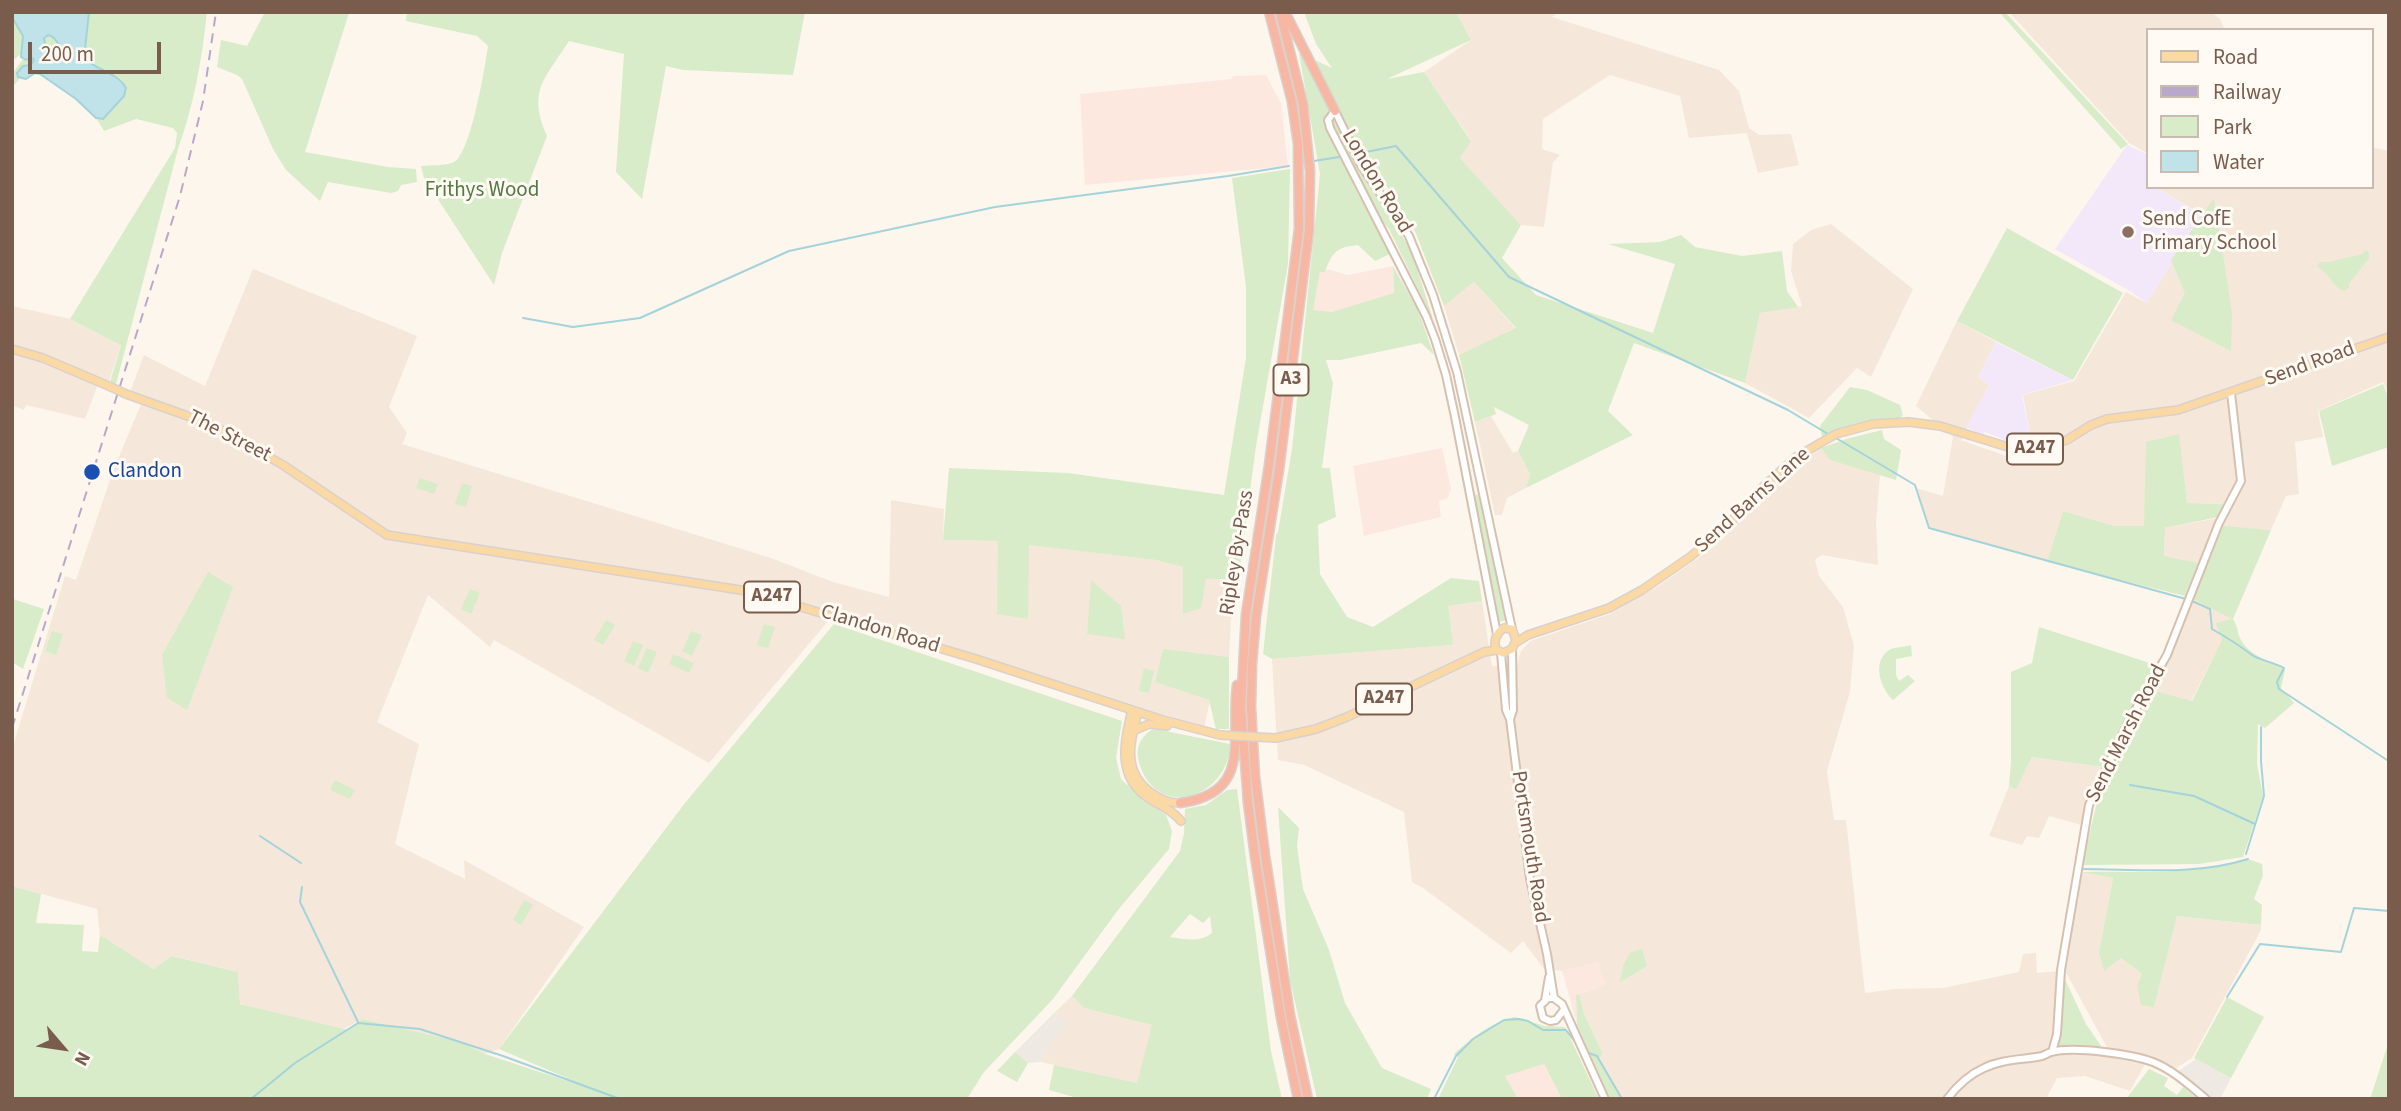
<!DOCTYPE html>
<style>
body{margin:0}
#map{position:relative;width:2401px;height:1111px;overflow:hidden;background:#fdf6ec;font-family:"Source Sans 3",sans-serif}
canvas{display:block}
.frame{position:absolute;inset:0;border:14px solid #7a5c4d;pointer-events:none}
.legend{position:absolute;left:2146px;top:28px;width:228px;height:161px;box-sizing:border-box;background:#fffaf3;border:2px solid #cabbb1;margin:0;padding:9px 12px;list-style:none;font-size:21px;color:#7a5c4d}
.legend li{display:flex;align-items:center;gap:14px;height:35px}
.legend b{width:35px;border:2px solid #cabbb1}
.north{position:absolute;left:28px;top:1013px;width:70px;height:70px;-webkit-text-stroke:5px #fffaf3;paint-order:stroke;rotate:119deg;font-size:19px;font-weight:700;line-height:28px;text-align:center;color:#7a5c4d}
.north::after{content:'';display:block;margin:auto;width:24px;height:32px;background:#7a5c4d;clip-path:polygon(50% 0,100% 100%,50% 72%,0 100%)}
.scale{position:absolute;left:28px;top:42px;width:133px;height:32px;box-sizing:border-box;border:4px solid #7a5c4d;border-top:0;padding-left:9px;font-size:21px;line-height:24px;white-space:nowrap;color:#7a5c4d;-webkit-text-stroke:5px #fffaf3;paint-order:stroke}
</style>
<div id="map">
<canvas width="2401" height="1111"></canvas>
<div class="frame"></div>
<ul class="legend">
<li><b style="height:9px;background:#fbd9a5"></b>Road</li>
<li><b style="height:9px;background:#b9a8c9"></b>Railway</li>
<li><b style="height:19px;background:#d8ecc9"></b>Park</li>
<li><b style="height:19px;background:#bfe3e8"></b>Water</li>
</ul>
<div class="north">N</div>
<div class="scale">200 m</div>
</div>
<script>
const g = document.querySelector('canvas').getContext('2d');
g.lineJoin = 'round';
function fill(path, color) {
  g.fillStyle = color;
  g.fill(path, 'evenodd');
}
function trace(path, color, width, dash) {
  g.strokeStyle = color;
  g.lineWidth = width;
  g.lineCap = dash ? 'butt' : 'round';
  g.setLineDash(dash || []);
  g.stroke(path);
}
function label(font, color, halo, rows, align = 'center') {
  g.font = font + ' "Source Sans 3",sans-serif';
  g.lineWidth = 6;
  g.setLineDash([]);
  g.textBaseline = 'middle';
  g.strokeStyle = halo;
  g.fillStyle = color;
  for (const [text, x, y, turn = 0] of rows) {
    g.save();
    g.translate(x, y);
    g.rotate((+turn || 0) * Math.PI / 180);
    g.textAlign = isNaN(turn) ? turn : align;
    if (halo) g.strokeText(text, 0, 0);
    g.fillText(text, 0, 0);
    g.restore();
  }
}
fill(new Path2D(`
 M1456,12H1559L1552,17L1719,70L1739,91L1749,128L1759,135L1791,134L1799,165L1758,173L1747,133L1689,138L1680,96L1610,75L1543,119L1542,149L1560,155L1553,162L1544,227L1521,225L1460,158L1471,140L1424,72L1471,40Z
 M2009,12H2211L2220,19L2225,30H2147V153L2129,143Z
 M2371,147L2389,151V396L2383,382L2318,411L2323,437L2295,442L2299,494L2286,496L2271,530L2214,526L2198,563L2164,557L2165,528L2218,518L2225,504L2187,503L2178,434L2144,526H2115L2063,511L2047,562L1929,528L1916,488L1943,496L1953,437L1916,406L1957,321L1996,342L1978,377L1989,385L1961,440L2009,457L2030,456L2032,446L2023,395L2074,381L2126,292L2147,303L2201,214L2155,187H2371Z
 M1831,224L1913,289L1871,377L1857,368L1809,418L1745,383L1760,313L1802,306L1791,271L1793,244L1811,230Z
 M253,269L417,336L389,407L407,433L402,444L771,558L833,582L889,597L891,500L944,509L943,540L998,541L1156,560L1238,581L1231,619L1229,657L1163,650L1155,682L1210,700L1204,728L1066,683L876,625L834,614L709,763L494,640L490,647L428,595L377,722L419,744L395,844L465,879L464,860L584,927L499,1049L485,1054L461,1042L362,1019L322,1041L240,1003L238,972L173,956L153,969L96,971L100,935L97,909L12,886V749L65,576L76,580L113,471L144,397L130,392L144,355L205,386Z
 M1474,282L1516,329L1459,355L1444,306Z
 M12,306L70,319L121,344L109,381L100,379L85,419L26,405L24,410L12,405Z
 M1491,416L1513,453L1518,451L1530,474L1526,488L1507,498L1502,515H1495L1475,422Z
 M1821,448L1830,460L1880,474L1876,522L1878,565L1822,555L1815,560L1819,576L1843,607L1854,646L1850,692L1827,771L1834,820H1846L1865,993L1895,989L1943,988L2019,972L2023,954L2036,953L2037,973L2059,971L2055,1048L2058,1055L2080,1052L2108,1054V1049L2063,967L2081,872L2113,878L2099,952L2121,958L2142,974L2154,1006L2177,916L2261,925V930L2192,1058L2173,1070L2149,1057L2130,1091L2085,1076L2057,1078L2046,1099H1621L1599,1057L1603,1054L1584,1014L1579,994L1605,985L1598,963L1562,971L1544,969L1523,941L1511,953L1423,888L1412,882L1404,812L1304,765L1278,760L1272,659L1452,645L1447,606L1482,601L1492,666L1517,665L1521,651L1530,641L1610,614L1661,584L1694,561L1718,543L1786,472Z
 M2193,599L2233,619L2191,701L2152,690Z
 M2032,757L2102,767L2081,825L2049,816L2039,838L2027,836L2022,845L1989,836L2009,786L2016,788Z
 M1072,996L1084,1008L1153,1025L1137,1084L1041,1062L1052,1040L1066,1025L1055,1012Z`), '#f5e8da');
fill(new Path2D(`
 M1266,75L1281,103L1288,166L1085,185L1080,94L1232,79L1233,76Z
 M1393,266L1394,306L1340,360L1312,359L1310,324L1320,271L1327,269L1348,275Z
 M1442,448L1451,489L1447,499L1439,501L1441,517L1364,536L1353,466Z
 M1598,962L1606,985L1576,995L1577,1024L1562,971Z
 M1544,1064L1562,1099H1518L1504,1076Z`), '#fde8e0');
fill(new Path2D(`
 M1055,1012L1067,1025L1052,1041L1041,1062L1028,1063L1015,1052Z
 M2196,1059L2231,1078L2220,1099H2211L2177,1072Z`), '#efe9e4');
fill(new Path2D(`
 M2127,145L2147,154V187H2155L2201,215L2147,303L2130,291L2055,249Z
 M1996,342L2073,380L2022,395L2032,446L2003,443L2002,439L1985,432L1982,435L1966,427L1989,385L1978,377Z`), '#f3e8fa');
fill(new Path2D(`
 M89,12H207C202,60 194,104 178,149L116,384L110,382L121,345L70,319L175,148L177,133L173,128L136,119L104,131L96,118L101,120L114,108L127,90C119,74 96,70 84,58Z
 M265,12L349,13L305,152L388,167L416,169L417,182L401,185L398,191L391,193L328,182L320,201L286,170L273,149L242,79L237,75L217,67L221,40L247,46Z
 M407,12H805L793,75L683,70L666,66L642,199L616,172L624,54L569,41C545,79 527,90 547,136L502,253L494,285L424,178L421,166C430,165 446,166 454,162C471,153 485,67 488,46L477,36L406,21Z
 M1304,12H1456L1471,40L1387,79L1424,72L1471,141L1460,158L1521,225L1502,258L1536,295L1653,333L1675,264L1608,244L1660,242L1681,235L1695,247L1742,256L1782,251L1787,291L1798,307L1760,313L1745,383L1634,343L1608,411L1633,435L1526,488L1530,474L1518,451L1529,425L1494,407L1496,414L1475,422L1459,355L1516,328L1474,282L1444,306L1415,231L1376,170L1372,189L1411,250L1434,322L1389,229L1352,183L1390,254L1375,261L1358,245C1337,247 1332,252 1325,272H1320L1313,310L1332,312L1394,293L1393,266L1418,310L1434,355L1421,343L1340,360H1326L1333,383L1322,468H1330L1336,517L1318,525L1320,574L1347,617L1373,627L1451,578L1479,581L1482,601L1448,606L1453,645L1272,659L1263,654L1276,535L1278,532L1292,449L1320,174L1299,53L1332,68L1316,44Z
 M1999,12H2005L2128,144L2121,149Z
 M12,17L23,36L21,54L12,61Z
 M48,35C56,37 63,49 60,56L55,57L44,42L45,36Z
 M30,57L34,60L33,64C26,68 19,65 17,75L20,78L12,88V74L23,59L26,60Z
 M1290,169L1288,264L1256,446L1238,581L1206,578L1201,608L1183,614V567L1156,560L1029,545L1028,619L997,614L998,541L943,540L949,468L1068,473L1224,495L1246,358V287L1232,178Z
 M2214,198L2232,312L2231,351L2171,320L2185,293L2171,260Z
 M2007,228L2123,293L2073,380L1957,321Z
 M2366,250L2369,253V258L2349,284V288L2344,291C2333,287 2328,272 2317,266L2320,262H2329L2362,254Z
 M2383,384L2389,399V447L2332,466L2319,411Z
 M1850,387L1867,390L1900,405L1903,415L1900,418L1833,432L1822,437L1820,426Z
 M1882,430L1884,439L1901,450L1896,480L1830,460L1821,448L1846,439Z
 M2179,434L2187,503L2226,504L2218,517L2165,528L2164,556L2198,563L2185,596L2047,562L2063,511L2115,526H2144L2146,442Z
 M420,478L438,484L434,494L416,488Z
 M462,483L472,486L466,507L455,504Z
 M1477,494L1482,499L1507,620L1498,622L1473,497Z
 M2223,526L2271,530L2233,619C2238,626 2237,633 2241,640C2249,655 2271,662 2285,670L2281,688L2294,703L2265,728L2258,724L2257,764L2263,796L2243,857L2199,864L2082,865L2096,806L2152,690L2192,701L2222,640L2216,623L2232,619L2193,599Z
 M208,572L233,587L187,710L167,698L162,655Z
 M1091,580L1121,606L1125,639L1087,634Z
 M470,589L480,593L471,614L461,609Z
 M13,599L44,609L23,669L12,662Z
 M606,620L615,625L603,645L594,640Z
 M764,624L775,627L768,648L757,645Z
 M834,624L1122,721L1116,758L1121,779L1143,799L1166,815L1172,831L1169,849L1118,910L1053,999L984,1072L967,1099H12V886L41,894L36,923L84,925L82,951L98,952L100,935L153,969L172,956L238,972L240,1004L348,1030L362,1019L461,1042L485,1054L595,1090L499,1049L685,803Z
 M2039,627L2156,665L2102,767L2032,757L2016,789L2009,786L2011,762V672L2032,663Z
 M52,631L63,634L56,655L45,651Z
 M691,631L702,635L692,656L682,651Z
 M633,641L643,645L634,666L624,661Z
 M1911,645L1912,656L1896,659V675L1899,681L1908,675L1915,681L1893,700C1881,689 1871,662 1889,650C1894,647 1904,647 1911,645Z
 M647,648L657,652L648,673L638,668Z
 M1163,649L1229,657V729H1216L1209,700L1155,682Z
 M673,654L694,663L689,673L669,664Z
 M1144,668L1154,671L1149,693L1139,691Z
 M1151,730H1160L1230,744C1229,798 1155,822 1139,762C1135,748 1140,738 1151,730Z
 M335,780L355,790L350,799L330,790Z
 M1237,789L1271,1051L1282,1099H1081L1049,1090L1054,1065L1137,1083L1152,1025L1084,1008L1072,996L1180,851L1184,833L1185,809L1206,805L1227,790ZM1190,914L1203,923L1210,916L1212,933C1199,943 1185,939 1170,937Z
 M1278,807L1299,828L1297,846L1303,889L1329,950L1345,1003L1382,1068L1431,1089L1427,1099H1317L1290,980Z
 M2248,859L2262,864L2263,875L2254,899L2262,905L2261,925L2177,916L2154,1007L2141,1005L2137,986L2142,974L2121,958L2104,971L2099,952L2113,878L2081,872C2136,871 2195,876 2248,859Z
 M524,900L533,905L521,925L513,920Z
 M1642,949L1647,966L1620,982L1623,966L1630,953Z
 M2063,975L2086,1024L2101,1046L2099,1048H2057Z
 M1579,994L1584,1014L1603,1054L1599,1058L1621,1099H1610L1577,1025L1576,995Z
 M2227,997L2264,1017L2231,1078L2194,1058Z
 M1515,1017L1545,1026L1565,1027L1599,1099H1562L1544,1064L1505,1076L1518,1099H1438L1458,1057L1454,1054C1472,1038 1491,1022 1515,1017Z
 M2389,1041V1099H2370Z
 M1015,1052L1028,1063L1017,1082L997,1071Z
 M2149,1069L2168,1078L2164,1086L2177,1095L2183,1087L2198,1099H2126Z`), '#d8ecc9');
const water = new Path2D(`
 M12,12H89L84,58C96,70 118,73 126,88L124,96L103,119L96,118L76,99L40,74L35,73L26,79L18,77L17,73L23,66L31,65L34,60L31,57L26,60L21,57L23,36L12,17ZM48,35C56,37 63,49 60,56H54L45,43L44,38Z`);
fill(water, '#bfe3e8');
trace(water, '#a5d3da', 2);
trace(new Path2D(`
 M1366,152L1396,146L1509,277L1788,410L1828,434
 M1314,161L1339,157
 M523,318L573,327L640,318L789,251L995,207L1228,176L1289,166
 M1836,438L1915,485L1929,528L2186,599
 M2192,601L2210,609L2212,629C2226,637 2239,645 2252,655C2257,659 2275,663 2284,668L2277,682L2279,689L2387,760
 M2130,785L2194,796L2255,824
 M260,836L301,863
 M2246,854L2264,796L2261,761V727
 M2082,869C2137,869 2195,876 2248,859
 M302,887L300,902L358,1022
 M2227,997L2260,944L2341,952L2354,908L2389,911
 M358,1023L420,1029L503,1056L620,1099
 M1586,1052L1597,1056L1622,1099
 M251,1099L295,1063L358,1023
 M1434,1099L1456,1056L1473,1039L1504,1020L1519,1019L1528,1021L1543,1030H1566L1579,1047`), '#a5d3da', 2);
const secondary = new Path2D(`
 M1497,634L1455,417L1446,375L1435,339L1426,316L1330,128L1328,120L1335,111L1361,165L1409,236L1433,295L1457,372L1512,629
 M1501,653L1506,710L1510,719L1530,879L1547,954L1554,998L1562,1004L1605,1099
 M1510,719L1513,710L1512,649
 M1554,998H1548L1540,1006L1543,1018L1550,1021L1556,1020L1563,1011
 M1545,1001L1549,977
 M2052,1052L2057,1034L2061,970L2089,805L2129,721L2167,655L2219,523L2241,481L2231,393
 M1947,1099C1957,1086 1968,1075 1984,1068C2002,1059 2022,1060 2042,1056C2045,1055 2048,1053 2051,1052C2074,1046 2131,1054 2153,1062C2173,1070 2189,1085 2206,1099`);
const primary = new Path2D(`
 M12,349L43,358L111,387
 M126,394L210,424L283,465L387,535L747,591L976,659L1163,720L1220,735
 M1504,628L1512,629L1516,640L1512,649L1503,653L1497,650C1492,642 1497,632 1504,628Z
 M1515,643L1528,635L1609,608L1642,590L1690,557L1726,527L1763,487L1796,457L1836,434L1873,424L1909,422L1940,426L2008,447L2035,449L2067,440L2091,425L2107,419L2178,410L2389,337
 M1132,710C1124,743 1116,778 1150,799C1163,808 1170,808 1181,821
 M1138,712C1130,741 1122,771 1150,792C1159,799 1168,803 1180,803
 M1133,731L1149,724L1167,726
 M1276,738L1316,729L1347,717L1484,652L1497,650`);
const highway = new Path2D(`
 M1269,12L1292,102L1298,144L1299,229L1269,465L1246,614L1241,707L1248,803L1255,857L1281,1018L1298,1099
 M1280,12L1303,104L1310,171L1309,230L1279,470L1256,616L1252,664L1251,707L1255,776L1265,855L1290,1015L1308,1099
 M1285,12L1335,111
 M1180,803C1254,793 1230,738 1237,685`);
trace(secondary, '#d6c0b0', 10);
trace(primary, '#dad1cd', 10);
trace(highway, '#dad1cd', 11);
trace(secondary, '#fff', 6);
trace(primary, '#fbd9a5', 7);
trace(highway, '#f7b7a3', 8);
trace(new Path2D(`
 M12,728L180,196L203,101L216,12`), '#b9a8c9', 2, [10, 7]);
const primaryBridge = new Path2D(`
 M111,387L126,394
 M1220,735L1276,738`);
trace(primaryBridge, '#dad1cd', 10, []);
trace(primaryBridge, '#fbd9a5', 7);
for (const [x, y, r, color] of [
 [2128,232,7,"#8d6e63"],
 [92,472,9,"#1a4fb4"]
]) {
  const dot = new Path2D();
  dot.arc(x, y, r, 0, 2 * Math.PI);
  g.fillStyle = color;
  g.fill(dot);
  trace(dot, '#fffaf3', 2.5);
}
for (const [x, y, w] of [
 [1291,380,35],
 [2035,449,56],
 [772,597,56],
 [1384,699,56]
]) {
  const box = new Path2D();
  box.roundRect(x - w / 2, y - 15.5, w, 31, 5);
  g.fillStyle = '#fffaf3';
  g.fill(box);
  trace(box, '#7a5c4d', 2);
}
label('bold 19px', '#7a5c4d', null, [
 ["A3",1291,380],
 ["A247",2035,449],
 ["A247",772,597],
 ["A247",1384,699]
]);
label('21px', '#7a5c4d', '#fffaf3', [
 ["London Road",1376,182,59],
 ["Send Road",2310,365,-20],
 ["The Street",229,437,27],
 ["Send Barns Lane",1753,501,-42],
 ["Ripley By-Pass",1238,553,-81],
 ["Clandon Road",880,630,17],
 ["Send Marsh Road",2127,734,-63],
 ["Portsmouth Road",1529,847,81]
]);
label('21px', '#537a41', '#fffaf3', [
 ["Frithys Wood",482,191]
]);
label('21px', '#785e54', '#fffaf3', [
 ["Send CofE",2142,220],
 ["Primary School",2142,244]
], 'left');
label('21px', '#164399', '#fffaf3', [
 ["Clandon",108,472]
], 'left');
</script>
